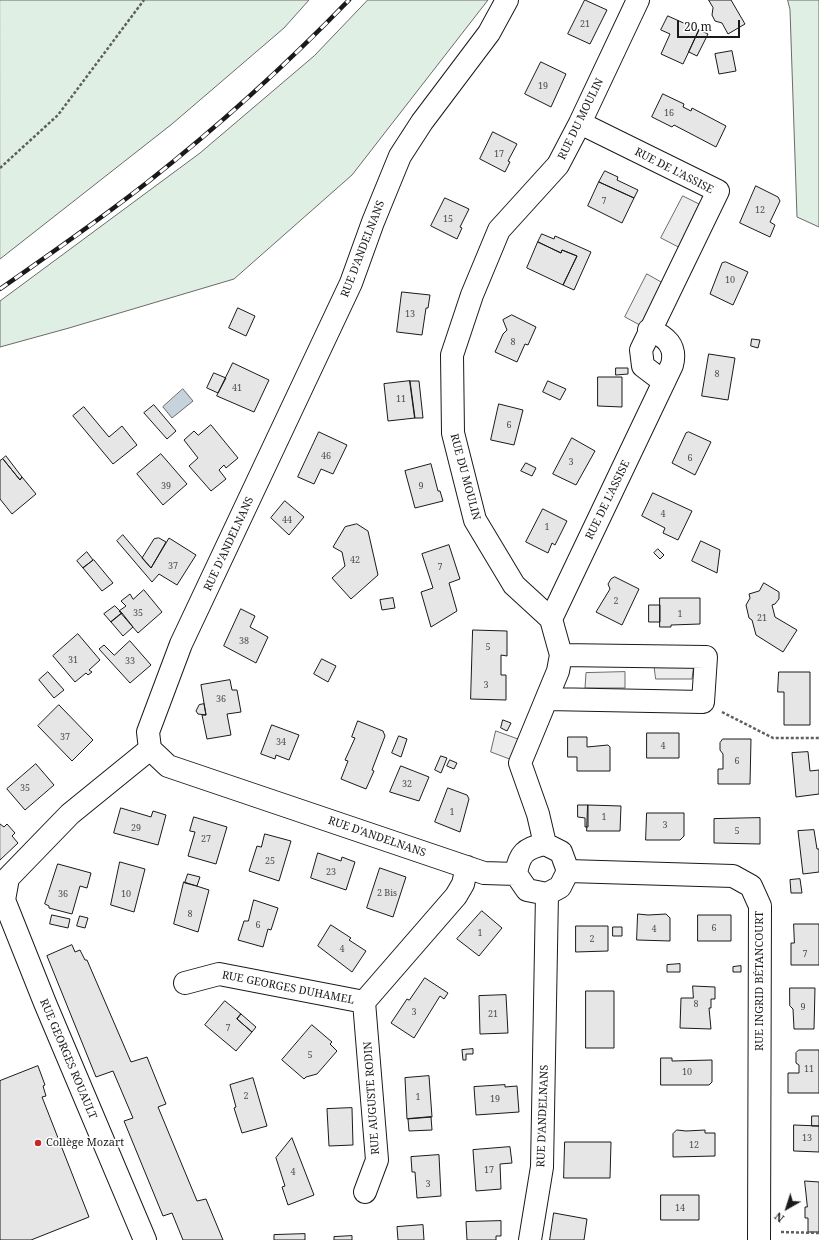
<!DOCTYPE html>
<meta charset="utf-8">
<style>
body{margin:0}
#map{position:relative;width:819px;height:1240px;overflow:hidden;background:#fff;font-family:"Noto Serif",serif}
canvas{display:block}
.north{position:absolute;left:767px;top:1188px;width:40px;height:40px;-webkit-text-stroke:3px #fff;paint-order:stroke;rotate:219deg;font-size:11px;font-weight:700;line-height:16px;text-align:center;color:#1a1a1a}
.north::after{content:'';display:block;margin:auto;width:14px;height:18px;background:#1a1a1a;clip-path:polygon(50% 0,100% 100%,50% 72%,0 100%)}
.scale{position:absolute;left:677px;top:20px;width:63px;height:18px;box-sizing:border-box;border:2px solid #1a1a1a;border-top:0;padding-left:5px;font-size:12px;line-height:14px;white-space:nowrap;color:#1a1a1a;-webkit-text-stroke:3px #fff;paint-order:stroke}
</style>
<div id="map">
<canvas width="819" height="1240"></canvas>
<div class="north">N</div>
<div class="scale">20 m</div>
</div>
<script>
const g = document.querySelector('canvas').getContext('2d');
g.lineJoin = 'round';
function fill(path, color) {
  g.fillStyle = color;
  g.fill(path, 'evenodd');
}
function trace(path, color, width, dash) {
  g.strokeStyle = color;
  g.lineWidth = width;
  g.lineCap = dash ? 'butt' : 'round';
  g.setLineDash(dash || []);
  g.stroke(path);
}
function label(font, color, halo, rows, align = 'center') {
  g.font = font + ' "Noto Serif",serif';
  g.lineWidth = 3;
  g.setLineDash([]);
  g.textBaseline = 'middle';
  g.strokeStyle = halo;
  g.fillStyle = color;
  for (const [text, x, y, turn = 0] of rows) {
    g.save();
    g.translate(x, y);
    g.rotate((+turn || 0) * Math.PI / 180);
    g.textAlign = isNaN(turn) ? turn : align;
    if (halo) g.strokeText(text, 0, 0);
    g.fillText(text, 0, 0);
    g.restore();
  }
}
const green = new Path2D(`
 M0,0H309L284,28L172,124L0,259Z
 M368,0H488L352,175L234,279L69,328L0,347V301L200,153L314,56Z
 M788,0H819V227L797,217L790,10Z`);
fill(green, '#e0efe3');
trace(green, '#6a6a6a', 1);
const parking = new Path2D(`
 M683,196L709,209L688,252L661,238Z
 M647,274L670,287L649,330L625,317Z
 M654,663H694L692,679H656Z
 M625,672V688H585L586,673Z
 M496,731L529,743L520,763L491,752Z`);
fill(parking, '#ededed');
trace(parking, '#6a6a6a', 1);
const water = new Path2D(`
 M183,389L193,401L172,418L163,407Z`);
fill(water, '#c6d2dc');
trace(water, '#6a6a6a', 1);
const building = new Path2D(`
 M585,0L607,10L590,44L568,34Z
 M709,0H731L745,24L728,34L722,23L715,21L712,15L713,8Z
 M668,16L699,30L683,64L661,54L670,34L661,30Z
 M699,30L708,34L697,56L689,52Z
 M732,51L736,71L719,74L715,54Z
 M541,62L566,74L551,107L525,94Z
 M663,94L684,104L683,107L691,111L692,108L726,126L716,147L674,125L672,127L652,117Z
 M493,132L517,144L508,161L510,162L505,172L480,159Z
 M605,171L618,177L617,180L638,190L634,198L599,182Z
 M599,182L634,198L622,223L588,206Z
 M756,186L778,197L780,201L770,222L775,225L770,237L740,223Z
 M445,198L469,209L460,227L462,228L457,239L431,226Z
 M542,234L554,239L555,236L591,252L574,290L563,285L577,256L562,250L561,253L538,242Z
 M538,242L561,253L562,250L577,256L563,285L527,268Z
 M726,262L748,272L733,305L710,294L722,263Z
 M402,292L430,295L428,308H426L422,335L397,332Z
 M238,308L255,316L246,336L229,328Z
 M512,315L536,327L528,345L525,344L517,362L495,352L503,334L507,330L503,320Z
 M752,339L760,340L758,348L751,346Z
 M709,354L735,358L728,400L702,396Z
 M233,363L269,380L254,412L217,396Z
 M616,368H628V374L616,375Z
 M214,373L226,378L218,393L207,388Z
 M598,377H622V407L598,406Z
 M410,381L415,418L388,421L384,384Z
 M410,381H419L423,418H415Z
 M548,381L566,389L560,400L543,392Z
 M499,404L523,410L514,445L491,440Z
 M154,405L176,431L167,439L144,413Z
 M84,407L109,437L122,426L137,445L113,464L73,416Z
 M211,425L238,458L226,468L224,465L219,470L226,479L211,491L189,466L198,458L184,440L194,431L198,435Z
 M319,432L347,445L333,474L321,469L314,484L298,477Z
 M689,432L711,442L695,475L672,463L686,433Z
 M572,438L595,451L576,485L553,474Z
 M161,454L187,484L163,505L137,474Z
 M6,456L22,477L20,480L3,459Z
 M3,459L20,480L22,477L36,494L12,514L0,499V461Z
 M526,463L536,468L532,476L521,471Z
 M431,464L438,491H440L443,501L415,508L405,471Z
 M653,493L692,511L678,540L663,533L665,528L642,516Z
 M285,501L304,517L289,535L271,518Z
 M543,509L567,521L555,545L552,543L548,553L526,542Z
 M357,524L368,531L378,575L351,599L332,578L345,566L342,552L333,547L345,527Z
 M123,535L151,568L169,538L196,555L177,585L159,574L152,582L117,541Z
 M159,538L166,542L151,568L142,558L154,539Z
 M701,541L720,550L717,573L692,561Z
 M449,545L460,579L449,583L457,611L431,627L421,592L433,588L422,554Z
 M658,549L664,555L660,559L654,553Z
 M87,552L93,560L83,568L77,561Z
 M94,560L113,583L102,591L83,568Z
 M615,577L639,589L622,625L596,612L610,589L608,584L611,579Z
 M764,583L779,592V599L775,604L772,605L775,617L797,630L783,652L756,635L752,620L749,618L746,605L750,598L749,594L759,591Z
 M144,590L162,612L138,633L119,611L126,606L121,601L130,594L133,599Z
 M393,598L395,608L382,610L380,600Z
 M660,598H700V624L671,625V627H660Z
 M649,605H660V622H649Z
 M115,606L122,613L111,622L104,614Z
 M241,609L255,616L250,627L268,637L256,663L224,646Z
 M122,613L133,627L123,636L111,622Z
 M473,630L507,631V656L501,655V675H506V700L471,699Z
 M78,634L100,660L89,670L92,672L88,675L86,673L75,682L53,656Z
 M130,641L151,665L130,683L99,649L104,645L114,655Z
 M322,659L336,666L328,682L314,674Z
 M48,672L64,690L54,698L39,680Z
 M779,672H810V725H784V692H778Z
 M230,680L232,690H237L241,712L227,714L231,735L207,739L202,715H206L201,685Z
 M204,704L206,715L198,714L196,711L199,705Z
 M59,705L93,740L72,761L38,726Z
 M503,720L511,723L507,731L501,728Z
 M358,721L383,731L385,736L372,770L374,771L366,789L341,779L348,761L345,760L355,738L352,737Z
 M272,725L299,735L289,760L276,755L275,759L261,754Z
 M647,733H679V758H647Z
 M399,736L407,739L401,757L392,753Z
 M568,737H587V747L608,745L610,747V771H577V757H568Z
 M723,739H751L750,784H718V769H723V754L720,750V743Z
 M808,752L810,771L819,770V794L796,797L792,753Z
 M441,756L447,758L441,773L435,770Z
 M450,760L457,763L454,769L447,766Z
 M36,764L54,785L25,810L7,789Z
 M401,766L429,777L419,801L390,792Z
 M448,788L467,795L469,799L460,832L435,822Z
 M578,805H588V827H585V818L578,817Z
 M588,805L621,806L620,831H587Z
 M121,808L151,817L153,811L166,815L158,845L114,833Z
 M647,813H684V836L680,840H646Z
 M194,817L227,827L216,864L188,856L195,832L190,831Z
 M760,818V844L714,843V819Z
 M0,824L4,827L7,824L15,833L12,836L18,843L0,860Z
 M814,830L817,849H819V872L803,874L798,831Z
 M265,834L291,841L279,881L249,871L257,846L261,847Z
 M318,853L341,861L342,857L355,862L346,890L311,878Z
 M120,862L145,869L134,912L111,905Z
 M58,864L91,873L87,888L80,886L72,914L49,908V906L45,904Z
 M380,868L406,877L393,917L367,908Z
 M188,874L200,877L197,886L185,883Z
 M800,879L802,893H791L790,880Z
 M184,882L209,890L198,932L174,924Z
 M254,900L278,908L271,930L268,929L263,947L238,940L244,921H248Z
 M482,911L502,928L479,956L457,939Z
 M638,914L648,915L666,914L670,918V941L637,940Z
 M52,915L70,919L68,928L50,924Z
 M698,915H731V941H698Z
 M80,916L88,918L85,928L77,926Z
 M794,924H819V965H791V943H794Z
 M331,925L351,938L349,940L366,951L352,972L318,946Z
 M576,926H608V951L576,952Z
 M613,927H622V936H613Z
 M72,945L75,952L80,950L85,960H87L131,1062L147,1057L166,1104L158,1107L197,1201L206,1199L223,1240H183L172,1213L163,1216L124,1121L133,1118L113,1071L96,1077L47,956Z
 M680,964V972H667V965Z
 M741,966V972H733V967Z
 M425,978L448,993L444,999L440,996L414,1038L391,1023L407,999L409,1000Z
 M693,986L715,987V999H711V1008H709L711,1029L680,1028L681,998H693Z
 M790,988H815L814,1029H794L793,1009L790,1006Z
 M586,991H614V1048H586Z
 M506,995L508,1033L480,1034L479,996Z
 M225,1001L241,1014L237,1019L252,1032L236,1051L205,1025Z
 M241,1014L256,1027L252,1032L237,1019Z
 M312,1025L332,1042L330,1044L337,1051L317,1074L306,1077L304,1079L282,1060Z
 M473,1049V1054H466V1060H463L462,1050Z
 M799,1050H819V1093H788V1073H799V1065L796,1063V1053Z
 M661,1058H672V1061L712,1060V1082L709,1085H661Z
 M38,1066L45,1085L43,1086L46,1096L42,1097L89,1217L31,1240H0V1081Z
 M429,1076L432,1117L407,1119L405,1078Z
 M253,1078L267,1126L242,1133L234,1108L236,1107L230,1085Z
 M505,1085V1087L517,1086L519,1112L476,1115L474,1087Z
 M352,1108L353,1145L329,1146L327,1109Z
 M812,1116H819V1126H812Z
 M431,1117L432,1130L409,1131L408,1119Z
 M794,1125L819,1126V1152L794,1151Z
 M677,1130L686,1131L705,1130V1133H715V1156L673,1157V1134Z
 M292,1138L314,1195L288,1205L282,1187L285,1186L276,1158Z
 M565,1142H611L610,1178H564Z
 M510,1147L512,1163L500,1164L501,1189L476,1191L473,1150Z
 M439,1155L441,1196L417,1198L415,1172H412L411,1157Z
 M805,1181L819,1182V1232H808V1218H805V1207H807Z
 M661,1195H699V1220H661Z
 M554,1213L587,1219L584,1240H550Z
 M501,1221V1236H496V1240H467L466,1222Z
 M423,1225L424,1240H398L397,1227Z
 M305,1234V1240H274V1235Z
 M352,1236V1240H334V1237Z`);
fill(building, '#e6e6e6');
trace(building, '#1a1a1a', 1);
const minor = new Path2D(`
 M507,0L489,33L422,122L400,156L373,222L351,283L181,644L148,732L150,749L168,766L484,873L516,874
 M580,123L718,191L641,350L643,366L664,382
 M551,619L672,365C677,346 666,336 649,330
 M547,699L703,702L706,657L561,655
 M545,844L538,814L520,763L558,671L561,655L551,619L514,585L475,520L453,433L452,355L472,295L499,230L558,165L580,123L638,0
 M545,844L561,852L568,871L560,887L547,894L527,890L516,874C519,854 525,848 545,844Z
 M568,871L733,876L751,886L760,906L759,1240
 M4,900L45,1003L145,1240
 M4,900L8,878L70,814L150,749
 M185,983L219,974L364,1002L456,896L463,884L467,867
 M364,1002L377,1160L365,1192
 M530,1240L542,1167L547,894`);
trace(minor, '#1a1a1a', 24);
trace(new Path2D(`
 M0,168L58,115L144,0
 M722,712L773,738H819
 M781,1232L819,1233`), '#5f5f5f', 2.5, [3, 2]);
trace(minor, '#fff', 22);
const rail = new Path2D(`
 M0,289C50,254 101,219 149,181C220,125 286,65 349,0`);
trace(rail, '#1a1a1a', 4.5);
trace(rail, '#fff', 3, [9]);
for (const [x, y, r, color] of [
 [38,1143,4,"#c62828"]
]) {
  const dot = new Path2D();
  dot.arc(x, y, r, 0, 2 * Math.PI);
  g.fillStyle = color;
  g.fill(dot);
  trace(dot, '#fff', 1.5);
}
label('9px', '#4d4d4d', null, [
 ["21",585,24],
 ["19",543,86],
 ["16",669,113],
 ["17",499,154],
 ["7",604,201],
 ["12",760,210],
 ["15",448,219],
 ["10",730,280],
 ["13",410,314],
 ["8",513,342],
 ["8",717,374],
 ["41",237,388],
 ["11",401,399],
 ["6",509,425],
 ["46",326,456],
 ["6",690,458],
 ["3",571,462],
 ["39",166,486],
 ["9",421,486],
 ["4",663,514],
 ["44",287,520],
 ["1",547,527],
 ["42",355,560],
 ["37",173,566],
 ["7",440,567],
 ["2",616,601],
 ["35",138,613],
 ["1",680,614],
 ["21",762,618],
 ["38",244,641],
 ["5",488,647],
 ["31",73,660],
 ["33",130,661],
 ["3",486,685],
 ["36",221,699],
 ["37",65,737],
 ["34",281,742],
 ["4",663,746],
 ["6",737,761],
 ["32",407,784],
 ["35",25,788],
 ["1",452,812],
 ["1",604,817],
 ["3",665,825],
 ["29",136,828],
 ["5",737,831],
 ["27",206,839],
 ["25",270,861],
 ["23",331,872],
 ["2 Bis",387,893],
 ["36",63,894],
 ["10",126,894],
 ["8",190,914],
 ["6",258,925],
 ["6",714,928],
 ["4",654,929],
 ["1",480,933],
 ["2",592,939],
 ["4",342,949],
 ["7",805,954],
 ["8",696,1004],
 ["9",803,1007],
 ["3",414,1012],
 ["21",493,1014],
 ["7",228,1028],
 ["5",310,1055],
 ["11",809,1069],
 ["10",687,1072],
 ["2",246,1096],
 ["1",418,1097],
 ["19",495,1099],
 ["13",807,1138],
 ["12",694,1145],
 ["17",489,1170],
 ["4",293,1172],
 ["3",428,1184],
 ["14",680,1208]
]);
label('11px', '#1a1a1a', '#fff', [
 ["RUE DU MOULIN",581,119,-64],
 ["RUE DE L'ASSISE",674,171,27],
 ["RUE D'ANDELNANS",363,249,-69],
 ["RUE DU MOULIN",465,477,75],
 ["RUE DE L'ASSISE",608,500,-64],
 ["RUE D'ANDELNANS",229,544,-65],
 ["RUE D'ANDELNANS",377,837,19],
 ["RUE INGRID BÉTANCOURT",760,981,-90],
 ["RUE GEORGES DUHAMEL",288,988,11],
 ["RUE GEORGES ROUAULT",68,1059,67],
 ["RUE AUGUSTE RODIN",372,1098,-94],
 ["RUE D'ANDELNANS",543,1116,-88]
]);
label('11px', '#1a1a1a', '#fff', [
 ["Collège Mozart",46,1143]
], 'left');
</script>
